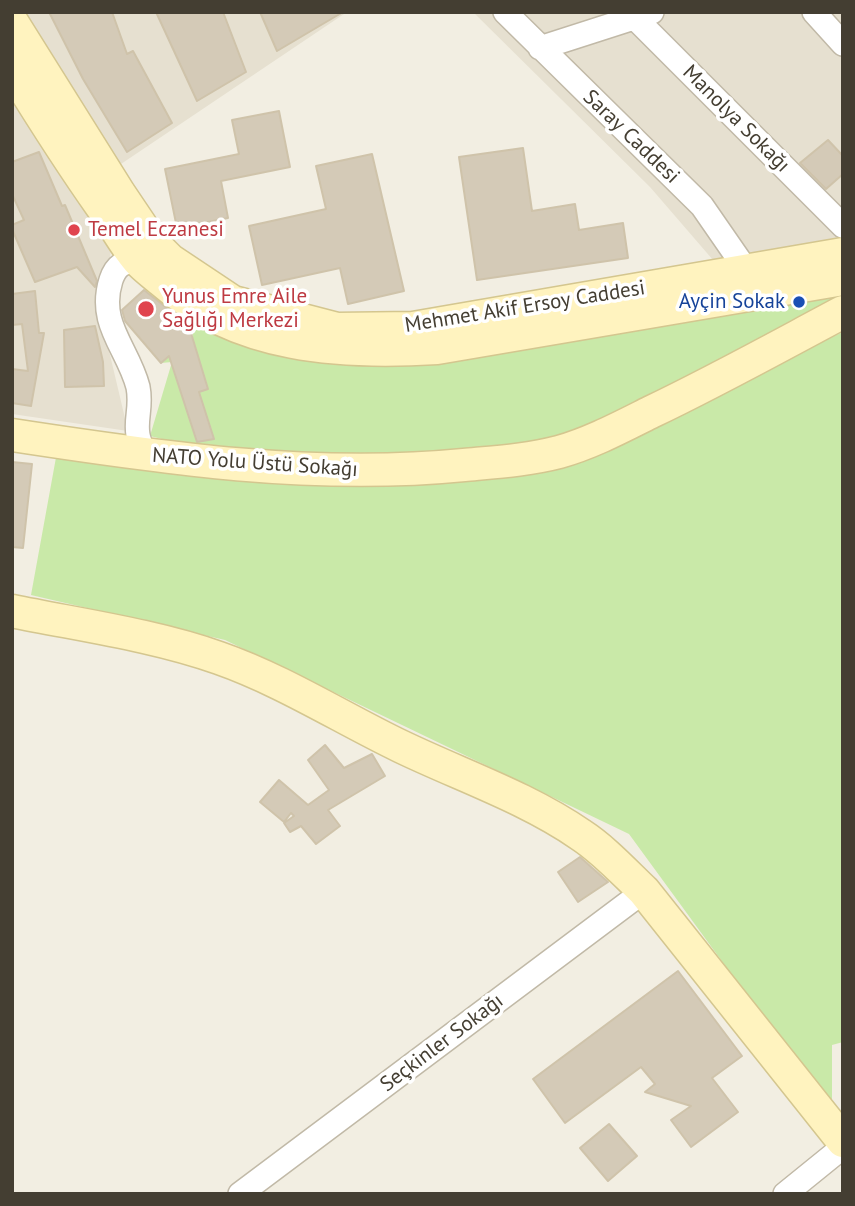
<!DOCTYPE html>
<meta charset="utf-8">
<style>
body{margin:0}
#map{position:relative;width:855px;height:1206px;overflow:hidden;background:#f2eee2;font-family:"PT Sans",sans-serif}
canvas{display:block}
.frame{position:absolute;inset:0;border:14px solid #443e32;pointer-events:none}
</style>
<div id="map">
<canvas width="855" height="1206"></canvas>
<div class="frame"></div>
</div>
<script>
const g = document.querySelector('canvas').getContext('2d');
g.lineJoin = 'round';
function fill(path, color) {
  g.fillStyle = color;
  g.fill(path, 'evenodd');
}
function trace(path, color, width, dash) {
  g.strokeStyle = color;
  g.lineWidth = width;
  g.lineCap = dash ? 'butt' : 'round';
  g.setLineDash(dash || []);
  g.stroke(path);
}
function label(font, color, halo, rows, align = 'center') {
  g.font = font + ' "PT Sans",sans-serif';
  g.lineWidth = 7;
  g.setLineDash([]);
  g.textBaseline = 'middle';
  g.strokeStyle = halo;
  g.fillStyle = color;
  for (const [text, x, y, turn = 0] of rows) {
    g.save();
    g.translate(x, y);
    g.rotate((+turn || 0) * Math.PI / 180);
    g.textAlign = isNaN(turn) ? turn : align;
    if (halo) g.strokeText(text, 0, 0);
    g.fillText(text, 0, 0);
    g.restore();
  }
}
fill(new Path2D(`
 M21,12H347L118,166Z
 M473,12H843V243L713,260L650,187Z
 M12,88L111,250L102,321L128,431L12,414Z`), '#e6e0d0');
fill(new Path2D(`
 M843,291V301L815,317L568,436L489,451L369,459L178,443L150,436L172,362L161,363L193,335L163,302L216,326Z
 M843,332V1042L832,1045V1112L629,834L225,640L31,595L57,452L346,486L563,462Z`), '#c9e9a8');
const building = new Path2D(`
 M49,12H112L127,54L133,51L172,123L127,152L83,79Z
 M156,12H223L246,72L197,101Z
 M260,12H343L277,51Z
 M279,111L290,167L221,181L228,218L177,228L165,169L239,154L232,120Z
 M828,140L843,156V174L826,189L800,163Z
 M523,148L532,211L575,204L579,230L623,223L628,258L477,280L459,157Z
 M39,152L62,206L65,205L97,281L95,287L77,267L35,282L12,229V225L24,220L12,194V162Z
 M372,154L404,291L348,304L340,268L262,285L249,226L326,209L316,166Z
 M144,290L172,312L191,333L208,389L199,392L214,439L197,442L169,356L161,363L125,321L122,310Z
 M35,291L39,333H44L31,406L12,403V369L28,371L22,324L12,325V294Z
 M95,326L103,362L104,386L65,387L64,330Z
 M12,462L32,464L23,548L12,547Z
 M325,745L344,768L372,754L385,776L328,810L340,826L316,844L301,826L290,832L284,823L294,816L291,813L284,822L260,802L279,780L308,805L329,790L308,760Z
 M580,857L608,882L578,902L558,872Z
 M678,971L742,1056L712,1078L738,1112L691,1147L671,1120L691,1106L645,1092L655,1084L641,1067L565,1123L533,1079Z
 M609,1124L637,1156L608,1181L580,1148Z`);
fill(building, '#d4cab7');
trace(building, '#cfc3aa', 2);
const street = new Path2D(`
 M505,12L702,206L747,271
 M629,12L843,226
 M814,12L843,44
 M540,48L652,12
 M138,260C123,262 116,265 111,280C97,324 128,348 138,387C142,407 135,419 138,435C139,442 143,449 145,455
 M240,1194L644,891
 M785,1194L843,1147`);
const secondary = new Path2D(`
 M12,22L119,193L152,242L170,260L233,302L337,329L413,328L843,254
 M12,69C41,116 70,162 102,207C114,224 124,244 138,260C145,268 154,274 162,281C238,348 341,354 437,348L843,279
 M12,435C162,458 313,480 464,465C496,462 528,460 559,452C591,443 621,427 651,412C716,381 779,346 843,312
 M12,611C80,625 154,635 219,658C282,680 340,717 400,746C460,775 526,797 581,835C604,850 624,872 644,891L843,1141`);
trace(street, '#c1b9a7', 26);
trace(secondary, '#d4c68f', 35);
trace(street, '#fff', 23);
trace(secondary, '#fff3bf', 32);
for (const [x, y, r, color] of [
 [74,230,7,"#e0444e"],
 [799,302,7,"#1a4fb4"],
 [146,309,9,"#e0444e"]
]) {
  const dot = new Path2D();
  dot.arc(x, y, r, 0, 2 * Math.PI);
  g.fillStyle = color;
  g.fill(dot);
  trace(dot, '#fff', 2.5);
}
label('21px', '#443e32', '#fff', [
 ["Manolya Sokağı",736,119,45],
 ["Saray Caddesi",631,137,44],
 ["Mehmet Akif Ersoy Caddesi",525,307,-9],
 ["NATO Yolu Üstü Sokağı",255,463,4],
 ["Seçkinler Sokağı",442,1043,-37]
]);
label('21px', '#be3a42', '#fff', [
 ["Temel Eczanesi",88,230],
 ["Yunus Emre Aile",162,297],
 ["Sağlığı Merkezi",162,321]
], 'left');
label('21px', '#164399', '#fff', [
 ["Ayçin Sokak",785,302]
], 'right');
</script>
